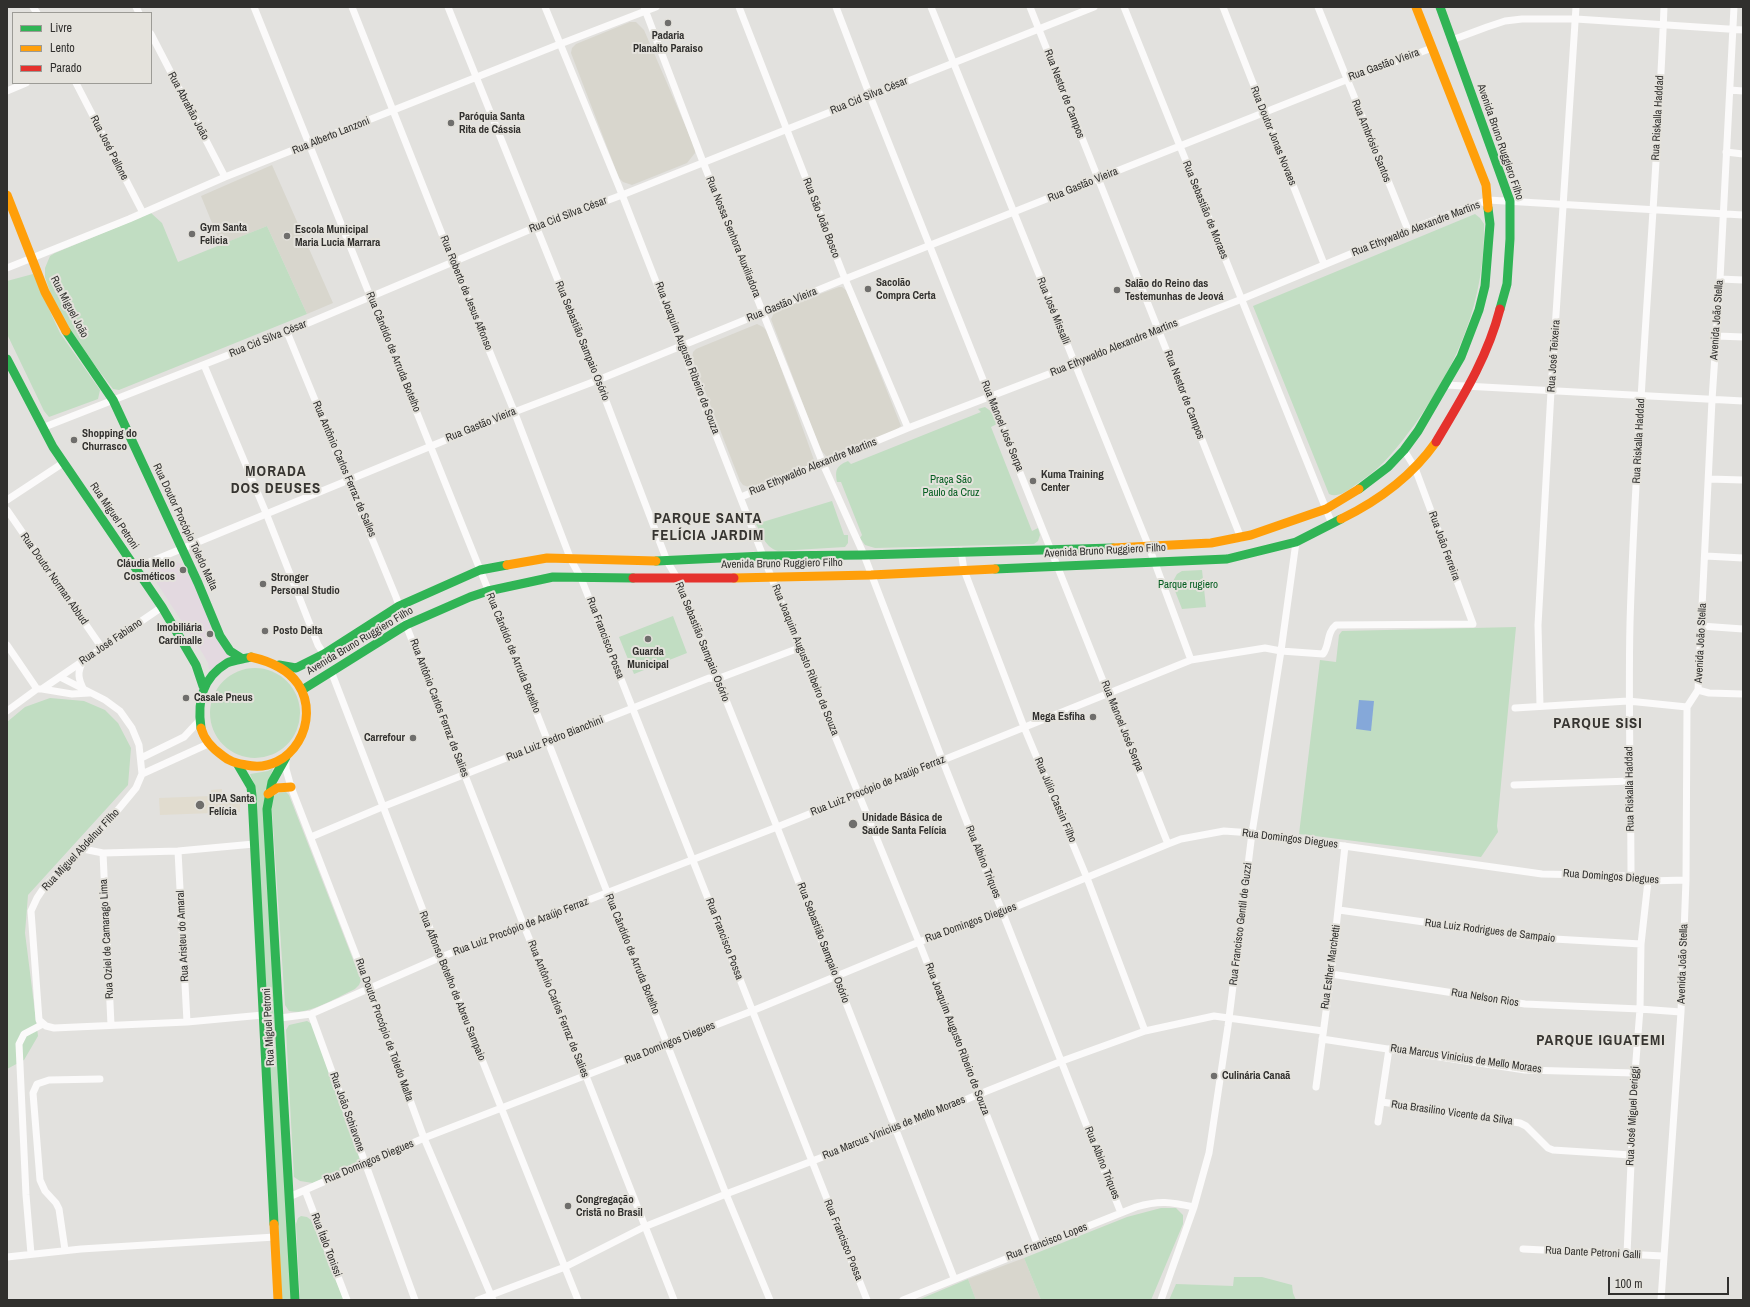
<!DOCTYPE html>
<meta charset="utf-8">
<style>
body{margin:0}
#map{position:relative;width:1750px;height:1307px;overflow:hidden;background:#e2e1de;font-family:"Archivo Narrow",sans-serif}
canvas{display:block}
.frame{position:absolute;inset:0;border:8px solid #31302e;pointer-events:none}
.legend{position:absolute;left:12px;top:12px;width:140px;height:72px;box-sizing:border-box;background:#e4e2dc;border:1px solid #9c9b96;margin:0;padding:5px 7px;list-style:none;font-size:12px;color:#31302e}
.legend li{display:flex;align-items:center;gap:8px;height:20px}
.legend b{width:20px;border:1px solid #9c9b96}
.scale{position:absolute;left:1608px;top:1277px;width:121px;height:18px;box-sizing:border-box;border:2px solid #31302e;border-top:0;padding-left:5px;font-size:12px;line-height:14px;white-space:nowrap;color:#31302e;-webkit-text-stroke:3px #e4e2dc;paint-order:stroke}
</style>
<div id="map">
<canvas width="1750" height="1307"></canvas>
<div class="frame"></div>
<ul class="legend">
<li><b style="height:5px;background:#30b455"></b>Livre</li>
<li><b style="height:5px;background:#ff9f0a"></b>Lento</li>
<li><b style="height:5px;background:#e5322d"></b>Parado</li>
</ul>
<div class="scale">100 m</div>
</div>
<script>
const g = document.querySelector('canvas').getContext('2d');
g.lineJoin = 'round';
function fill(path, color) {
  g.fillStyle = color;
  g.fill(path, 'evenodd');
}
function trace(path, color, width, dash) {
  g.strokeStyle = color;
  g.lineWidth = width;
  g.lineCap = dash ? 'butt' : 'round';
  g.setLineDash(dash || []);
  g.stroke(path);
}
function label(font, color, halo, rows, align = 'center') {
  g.font = font + ' "Archivo Narrow",sans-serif';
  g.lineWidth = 4;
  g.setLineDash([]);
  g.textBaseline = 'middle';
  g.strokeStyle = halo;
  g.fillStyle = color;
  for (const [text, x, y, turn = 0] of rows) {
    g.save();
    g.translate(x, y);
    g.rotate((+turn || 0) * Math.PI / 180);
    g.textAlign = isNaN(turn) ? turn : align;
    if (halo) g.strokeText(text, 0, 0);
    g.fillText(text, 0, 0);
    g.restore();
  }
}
fill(new Path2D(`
 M172,561L182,564L188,572L233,659L213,670L209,669L208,663L203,654L151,574L153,569Z`), '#e3d9e0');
fill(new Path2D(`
 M630,22H636L644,30L695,148V153L687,163L632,185L623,182L619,178L571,53L572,48L576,44Z
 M272,165L333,303L307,314L267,226L221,245L201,196Z
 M839,287H842L847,291L901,426L896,430L830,456H826L820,449L771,319L774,313L777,310Z
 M757,324L763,327L768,332L814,460L811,465L751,488L743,485L740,481L692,358L693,352L696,349Z
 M1024,1258L1041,1300H976L968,1279Z`), '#d8d6cd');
fill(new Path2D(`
 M222,789V795L240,794V812L160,815L159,798L211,796V790Z`), '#e1dccf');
fill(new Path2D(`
 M151,213L162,223L178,262L267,226L307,314L119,390L113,389L67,329L54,304L45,277V268L50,256L55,253Z
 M1475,214L1480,218L1484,224C1485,300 1459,362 1415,424C1399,445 1384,466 1361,481C1352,487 1340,499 1329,494L1253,306Z
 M33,274L60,333L100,390L98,399L49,417L44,411L7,334V281Z
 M985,407L992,412L997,424L991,427L1032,531L1038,528L1040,535L1038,541L1034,544L875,548L865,545L860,538L862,535L841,482H837C835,470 836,466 848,461L851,464L981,412L978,409Z
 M832,501L844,535H848V543L845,547L778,551C765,547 762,535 756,524Z
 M1202,570L1206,607L1182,609L1172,583L1177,574L1182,571Z
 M673,616L687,653L634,674L619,637Z
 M1516,627L1497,826L1498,832L1481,857L1299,834L1320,660L1336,662L1339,635L1342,631Z
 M210 713a45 45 0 1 1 90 0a45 45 0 1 1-90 0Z
 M50,698L84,701L105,710L118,723L131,748L128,785L28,895L25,933L38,1036L24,1060L7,1069V722L25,707Z
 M273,768L269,781L292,1300H281L255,786L250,774L268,771Z
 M286,792L289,795L361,980L359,985L355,989C338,997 307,1016 289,1011L285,1005L272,810C273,797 271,793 286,792Z
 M307,1021L312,1024L360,1160L356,1164L313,1183L300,1181L294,1177L286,1030L289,1025Z
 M1161,1208H1176L1183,1215V1224L1151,1300H1041L1024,1258L1127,1217Z
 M301,1216L307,1217L311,1220L344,1300H300L296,1224L298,1218Z
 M1234,1277H1262L1292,1285L1293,1293L1296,1300H1169L1176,1284L1233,1286Z
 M968,1279L976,1300H918Z`), '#c1ddc2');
fill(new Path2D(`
 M1359,700L1374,701L1371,731L1356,729Z`), '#85a8d9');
trace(new Path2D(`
 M33,7L37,13
 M136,7L139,13
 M254,7L491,597L726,1194L770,1300
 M352,7L453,262L514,411L571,560L581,578L867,1300
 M448,7L598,380L667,561L677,578L777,827L954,1278
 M545,7L619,187L799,648L919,942L1038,1246
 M644,7L703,162L823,464L864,555L942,759L1121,1213
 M739,7L845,279L908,428
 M836,7L870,96L1168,844
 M931,7L1149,547L1191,660
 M1030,7L1241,538
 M1124,7L1332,524
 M1223,7L1324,264
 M1318,7L1408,230
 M151,34L225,177
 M1452,40L1487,27L1505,21L1522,19H1576L1743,30
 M76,83L143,213
 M1730,90L1743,91
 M7,91L26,83
 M1726,152L1743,154
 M7,268L129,219L225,177L560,44L656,7
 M1720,279L1743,280
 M287,332L396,597L406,625L524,926L586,1076L674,1300
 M1717,336L1743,337
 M204,365L266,513L318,645L324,654
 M1446,385L1743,401
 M42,428L287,332L536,227L622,195L1094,7
 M1709,479L1743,480
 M741,497L908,428L1075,364L1242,299L1408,230L1488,200L1743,215
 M7,500L63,463
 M7,510L102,648
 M961,551L964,570L1024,727L1087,878L1145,1031
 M1706,556L1743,558
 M135,568L509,414L598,380L845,279L1346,80L1432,48
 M1701,626L1743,629
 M7,645L37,689
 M83,661C77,672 78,679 84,690
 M331,671L439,952L578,1300
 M60,677L105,700L120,711L132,728L139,745L142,774L136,788L112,817L83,849L45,886L37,898L31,911L39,1020L46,1026L54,1028L187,1022L263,1015
 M42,689L72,694L89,693
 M1698,690L1709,693L1743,694
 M1540,706L1538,625L1551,391L1576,7
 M1515,708L1628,701L1687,707
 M7,711L37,689H42L162,607
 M286,757V769L291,787L371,994L424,1138L493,1300
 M141,758L184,737L199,721
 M142,774L208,744
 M1514,785L1631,781
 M311,837L382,807L709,678L717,679L799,648
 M83,849L103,853L178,851L254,844
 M178,851L187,1022
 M103,853L111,1025
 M1631,876C1631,792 1628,707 1630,623C1636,417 1656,212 1664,7
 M1339,910L1537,938L1641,944
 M1331,974L1525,1004L1640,1009L1681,1012
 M311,1014L415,1300
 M280,1018L311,1014L441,957L777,827L1191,660L1265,648L1281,651L1323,654C1330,645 1326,633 1336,625L1473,624L1415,468L1404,450
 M1322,1039L1525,1070L1635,1073
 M1316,1087L1331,974L1345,846
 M1382,1102L1520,1123L1526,1126L1548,1148L1553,1150L1631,1155
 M1378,1122L1389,1049
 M305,1190L347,1300
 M289,1197L424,1138L752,1011L919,942L1003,912L1168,844L1181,839L1224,831L1252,833L1542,874L1631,876L1648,881L1686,880
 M1523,1249L1663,1256
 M65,1250L59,1209L56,1203L45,1191L40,1180L33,1093L37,1084L49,1080L100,1079
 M31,1254L26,1195L19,1044L24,1034L43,1024
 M1627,1254L1635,1073L1640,1009L1641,944L1648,881
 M7,1257L81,1249L275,1237
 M478,1300L565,1267L644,1227L726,1194L896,1129L972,1097L1062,1061L1145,1031L1214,1016L1323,1031
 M903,1300L1136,1207C1160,1200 1170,1202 1194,1207
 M1161,1300L1194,1207L1209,1153L1228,1026L1252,833L1281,651L1296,542
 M1661,1300L1681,1012L1686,880L1687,707L1698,690L1712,400L1720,279L1734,7`), '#fbfafa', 7);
trace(new Path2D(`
 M1440,7L1510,201V239L1507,284L1500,309
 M66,331L113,400L198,583L220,636L230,651L241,658
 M7,359L53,447L162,607L196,665L203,686
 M1359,489L1388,467L1404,450L1418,431L1461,357L1479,310L1485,286L1490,224L1488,208
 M656,561L764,556L864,555L1113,548
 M995,569L1227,559L1296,542L1341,519
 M279,665L296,668L324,654L399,606L480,570L507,565
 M302,690L406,625L470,597L488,591L553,577L633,578
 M201,728C197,701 202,678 227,663C233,660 244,659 251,657
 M286,757L272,782L267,809L295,1300
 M238,765L251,787L252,796L274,1224`), '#30b455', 9);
trace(new Path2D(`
 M1416,7L1486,185L1488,208
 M7,195L45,292L66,331
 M1341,519C1378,501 1412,476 1436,442
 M1113,548L1211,543L1251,535L1326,509L1359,489
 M507,565L547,558L656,561
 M734,578L871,575L995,569
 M201,728C204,740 213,749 223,756C230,762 237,763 246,765C292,775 322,720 298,684C287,668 269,661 251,657
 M268,794L277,788L291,787
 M274,1224L278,1300`), '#ff9f0a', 9);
trace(new Path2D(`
 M1436,442C1462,398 1487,359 1500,309
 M633,578H734`), '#e5322d', 9);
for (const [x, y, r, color] of [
 [668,23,4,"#6f6e6c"],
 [451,123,4,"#6f6e6c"],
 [192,234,4,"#6f6e6c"],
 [287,236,4,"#6f6e6c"],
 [868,289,4,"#6f6e6c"],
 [1117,290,4,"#6f6e6c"],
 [74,440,4,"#6f6e6c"],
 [1033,481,4,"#6f6e6c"],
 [183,570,4,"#6f6e6c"],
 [263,584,4,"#6f6e6c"],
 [265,631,4,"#6f6e6c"],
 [210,634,4,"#6f6e6c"],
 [648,639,4,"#6f6e6c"],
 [186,698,4,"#6f6e6c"],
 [1093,717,4,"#6f6e6c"],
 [413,738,4,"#6f6e6c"],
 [200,805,5,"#6f6e6c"],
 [853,824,5,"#6f6e6c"],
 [1214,1076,4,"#6f6e6c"],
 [568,1206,4,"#6f6e6c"]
]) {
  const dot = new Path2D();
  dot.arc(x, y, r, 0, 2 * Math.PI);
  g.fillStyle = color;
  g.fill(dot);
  trace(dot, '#e4e2dc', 1.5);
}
label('bold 11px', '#31302e', '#e4e2dc', [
 ["Padaria",668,36,"center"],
 ["Planalto Paraiso",668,49,"center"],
 ["Paróquia Santa",459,117],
 ["Rita de Cássia",459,130],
 ["Gym Santa",200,228],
 ["Felicia",200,241],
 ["Escola Municipal",295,230],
 ["Maria Lucia Marrara",295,243],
 ["Sacolão",876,283],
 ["Compra Certa",876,296],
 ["Salão do Reino das",1125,284],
 ["Testemunhas de Jeová",1125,297],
 ["Shopping do",82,434],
 ["Churrasco",82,447],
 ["Kuma Training",1041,475],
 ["Center",1041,488],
 ["Cláudia Mello",175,564,"right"],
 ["Cosméticos",175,577,"right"],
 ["Stronger",271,578],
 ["Personal Studio",271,591],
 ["Imobiliária",202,628,"right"],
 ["Cardinalle",202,641,"right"],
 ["Posto Delta",273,631],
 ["Guarda",648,652,"center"],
 ["Municipal",648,665,"center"],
 ["Casale Pneus",194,698],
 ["Mega Esfiha",1085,717,"right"],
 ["Carrefour",405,738,"right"],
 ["UPA Santa",209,799],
 ["Felícia",209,812],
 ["Unidade Básica de",862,818],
 ["Saúde Santa Felícia",862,831],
 ["Culinária Canaã",1222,1076],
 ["Congregação",576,1200],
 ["Cristã no Brasil",576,1213]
], 'left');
label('11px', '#31302e', '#e4e2dc', [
 ["Rua Gastão Vieira",1384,65,-20],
 ["Rua Nestor de Campos",1064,94,69],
 ["Rua Cid Silva César",869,96,-22],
 ["Rua Abrahão João",188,106,62],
 ["Rua Riskalla Haddad",1658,118,-87],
 ["Rua Alberto Lanzoni",331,136,-22],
 ["Rua Doutor Jonas Novaes",1273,136,68],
 ["Rua Ambrósio Santos",1371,141,68],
 ["Avenida Bruno Ruggiero Filho",1500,142,71],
 ["Rua José Pallone",109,148,63],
 ["Rua Gastão Vieira",1083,185,-22],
 ["Rua Sebastião de Moraes",1205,210,68],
 ["Rua Cid Silva César",568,215,-21],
 ["Rua São João Bosco",821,218,69],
 ["Rua Ethywaldo Alexandre Martins",1416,229,-21],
 ["Rua Nossa Senhora Auxiliadora",733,237,68],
 ["Rua Roberto de Jesus Affonso",466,293,68],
 ["Rua Gastão Vieira",782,305,-22],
 ["Rua Miguel João",69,307,62],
 ["Rua José Missalli",1053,311,68],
 ["Avenida João Stella",1717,320,-86],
 ["Rua Cid Silva César",268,339,-22],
 ["Rua Sebastião Sampaio Osório",582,341,68],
 ["Rua Ethywaldo Alexandre Martins",1114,348,-22],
 ["Rua Cândido de Arruda Botelho",393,352,68],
 ["Rua José Teixeira",1554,356,-86],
 ["Rua Joaquim Augusto Ribeiro de Souza",687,358,69],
 ["Rua Nestor de Campos",1184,395,69],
 ["Rua Gastão Vieira",481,425,-22],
 ["Rua Manoel José Serpa",1002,426,68],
 ["Rua Riskalla Haddad",1639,441,-87],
 ["Rua Ethywaldo Alexandre Martins",813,467,-22],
 ["Rua Antônio Carlos Ferraz de Salles",344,469,67],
 ["Rua Miguel Petroni",114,516,56],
 ["Rua Doutor Procópio Toledo Malta",185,527,65],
 ["Rua João Ferreira",1444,546,70],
 ["Avenida Bruno Ruggiero Filho",1105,551,-3],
 ["Avenida Bruno Ruggiero Filho",782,564,-1],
 ["Rua Doutor Norman Abbud",54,579,55],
 ["Rua Francisco Possa",605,638,69],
 ["Avenida Bruno Ruggiero Filho",360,641,-31],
 ["Rua José Fabiano",111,642,-34],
 ["Rua Sebastião Sampaio Osório",702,642,68],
 ["Avenida João Stella",1701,643,-87],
 ["Rua Cândido de Arruda Botelho",513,653,68],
 ["Rua Joaquim Augusto Ribeiro de Souza",805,660,68],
 ["Rua Antônio Carlos Ferraz de Salies",439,708,69],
 ["Rua Manoel José Serpa",1122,726,68],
 ["Rua Luiz Pedro Bianchini",555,739,-22],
 ["Rua Luiz Procópio de Araújo Ferraz",878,786,-22],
 ["Rua Riskalla Haddad",1630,789,-91],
 ["Rua Júlio Cassin Filho",1055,800,67],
 ["Rua Domingos Diegues",1290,839,7],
 ["Rua Miguel Abdelnur Filho",81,850,-47],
 ["Rua Albino Triques",983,862,68],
 ["Rua Domingos Diegues",1611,877,4],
 ["Rua Domingos Diegues",971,923,-20],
 ["Rua Francisco Gentil de Guzzi",1241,924,-83],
 ["Rua Luiz Procópio de Araújo Ferraz",521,927,-21],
 ["Rua Luiz Rodrigues de Sampaio",1490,931,7],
 ["Rua Aristeu do Amaral",183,936,-93],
 ["Rua Oziel de Camarago Lima",107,939,-93],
 ["Rua Francisco Possa",724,939,69],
 ["Rua Sebastião Sampaio Osório",823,943,69],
 ["Rua Cândido de Arruda Botelho",632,954,68],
 ["Avenida João Stella",1683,964,-88],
 ["Rua Esther Marchetti",1331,967,-82],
 ["Rua Affonso Botelho de Abreu Sampaio",452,986,68],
 ["Rua Nelson Rios",1485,998,9],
 ["Rua Antônio Carlos Ferraz de Salies",558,1009,68],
 ["Rua Miguel Petroni",269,1027,-93],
 ["Rua Doutor Procópio de Toledo Malta",384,1030,70],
 ["Rua Joaquim Augusto Ribeiro de Souza",957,1039,69],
 ["Rua Domingos Diegues",670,1043,-22],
 ["Rua Marcus Vinicius de Mello Moraes",1466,1059,8],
 ["Rua João Schiavone",347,1112,70],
 ["Rua Brasilino Vicente da Silva",1452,1113,8],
 ["Rua José Miguel Deriggi",1633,1116,-87],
 ["Rua Marcus Vinicius de Mello Moraes",894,1128,-22],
 ["Rua Domingos Diegues",369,1162,-23],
 ["Rua Albino Triques",1102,1163,68],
 ["Rua Francisco Possa",843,1240,68],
 ["Rua Francisco Lopes",1047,1242,-21],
 ["Rua Ítalo Tonissi",326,1245,69],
 ["Rua Dante Petroni Galli",1593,1253,3]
]);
label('11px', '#045d20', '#e4e2dc', [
 ["Praça São",951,480],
 ["Paulo da Cruz",951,493],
 ["Parque rugiero",1188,585]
]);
g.letterSpacing = '1px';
label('bold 15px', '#373531', '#e4e2dc', [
 ["MORADA",276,472],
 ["DOS DEUSES",276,489],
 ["PARQUE SANTA",708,519],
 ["FELÍCIA JARDIM",708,536],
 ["PARQUE SISI",1598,724],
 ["PARQUE IGUATEMI",1601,1041]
]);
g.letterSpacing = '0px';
</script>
